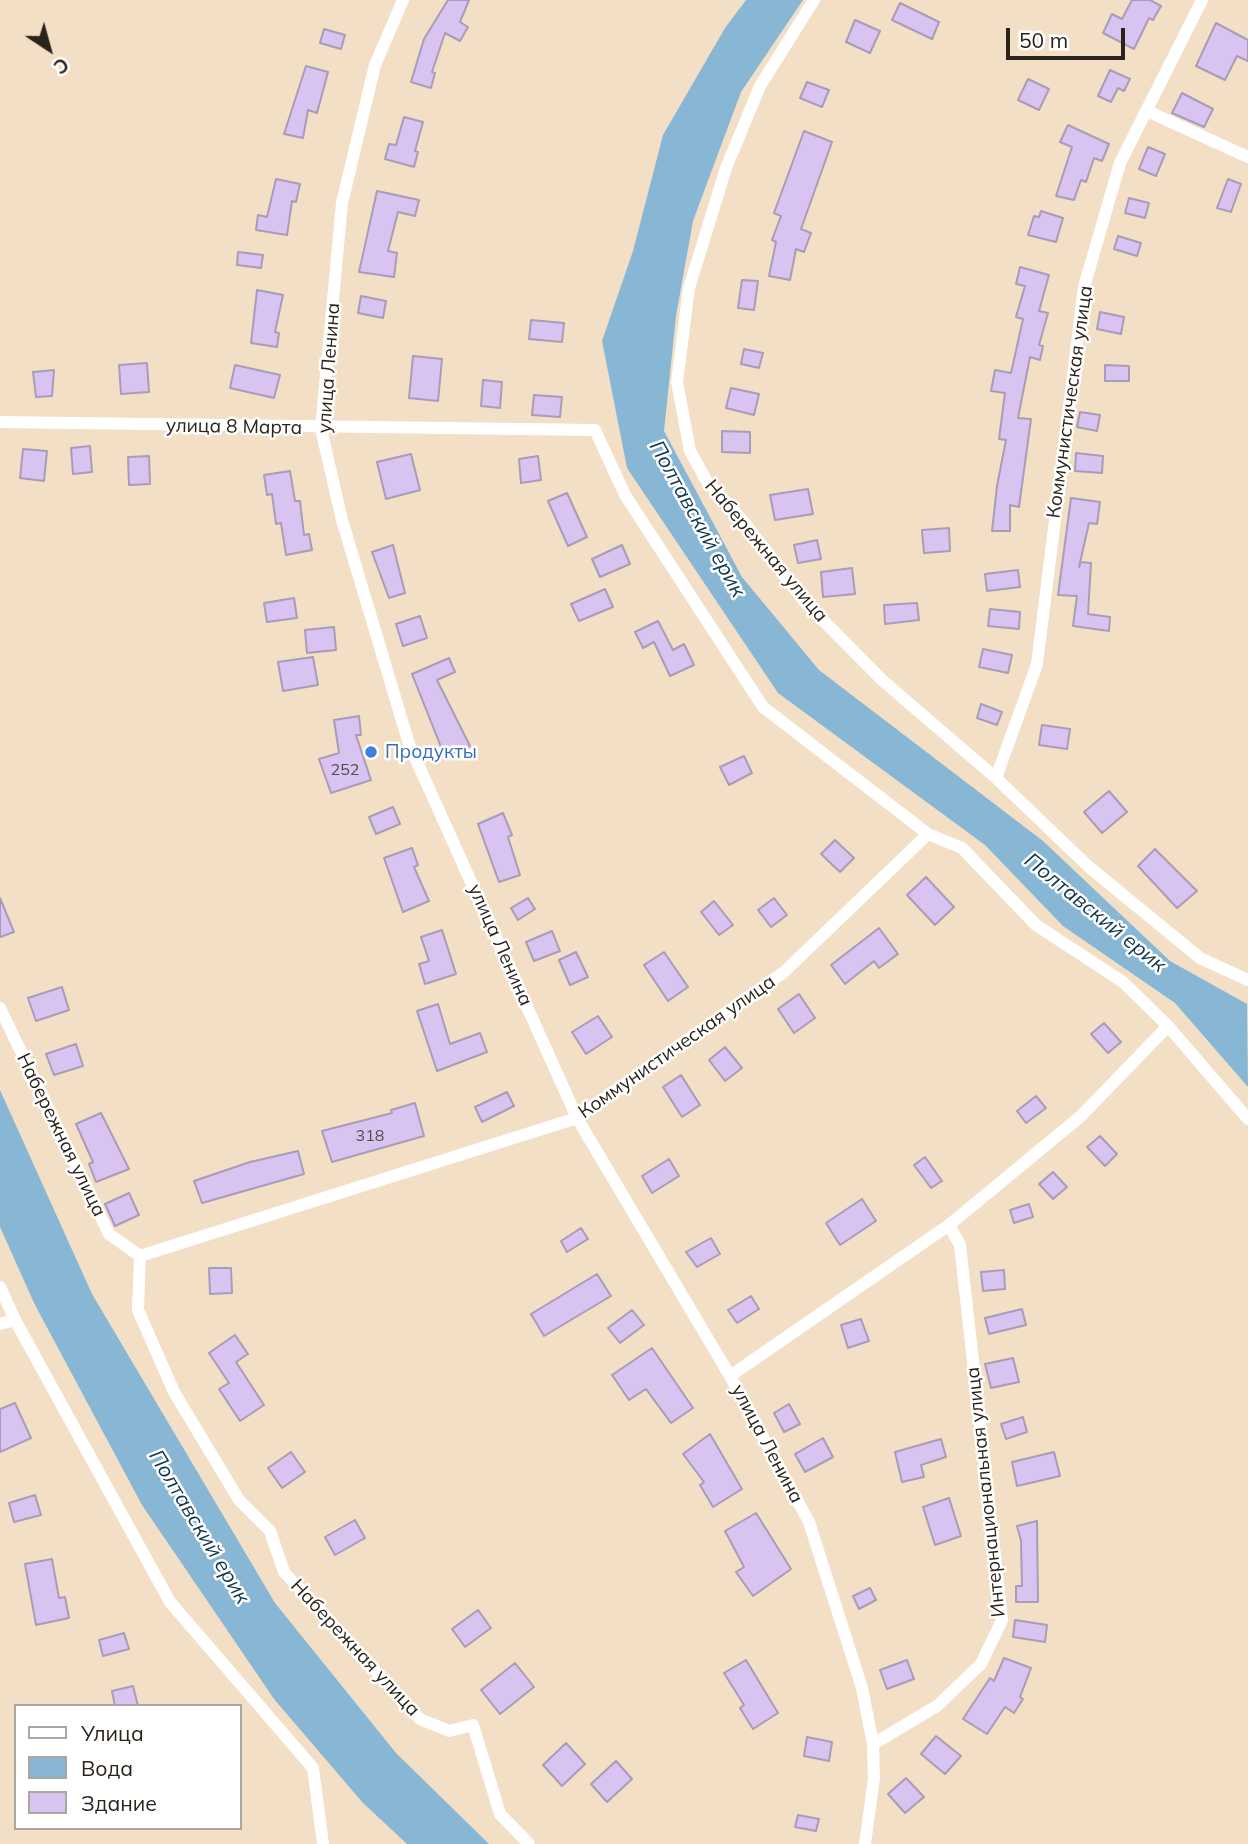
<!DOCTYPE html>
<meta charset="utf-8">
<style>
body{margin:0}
#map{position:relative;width:1248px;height:1844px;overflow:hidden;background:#f2dfc5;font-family:Mulish,sans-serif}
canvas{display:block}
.legend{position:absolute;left:14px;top:1704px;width:228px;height:126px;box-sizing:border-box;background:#fff;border:2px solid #aaa7a3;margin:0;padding:9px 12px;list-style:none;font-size:21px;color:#2a2319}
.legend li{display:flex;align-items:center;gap:14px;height:35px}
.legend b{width:35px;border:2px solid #aaa7a3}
.north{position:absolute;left:14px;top:14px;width:70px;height:70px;-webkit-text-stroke:5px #fff;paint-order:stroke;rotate:144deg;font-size:19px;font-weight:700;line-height:28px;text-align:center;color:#2a2319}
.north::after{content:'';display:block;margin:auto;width:24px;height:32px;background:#2a2319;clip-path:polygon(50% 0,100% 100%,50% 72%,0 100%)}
.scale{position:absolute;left:1006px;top:28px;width:119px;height:32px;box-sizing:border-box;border:4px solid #2a2319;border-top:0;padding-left:9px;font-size:21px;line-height:24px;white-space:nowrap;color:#2a2319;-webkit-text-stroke:5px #fff;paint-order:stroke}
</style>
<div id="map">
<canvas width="1248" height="1844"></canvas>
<ul class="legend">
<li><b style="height:9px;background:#fff"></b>Улица</li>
<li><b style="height:19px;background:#88b7d5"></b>Вода</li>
<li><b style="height:19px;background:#d9c3f0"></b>Здание</li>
</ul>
<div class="north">С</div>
<div class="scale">50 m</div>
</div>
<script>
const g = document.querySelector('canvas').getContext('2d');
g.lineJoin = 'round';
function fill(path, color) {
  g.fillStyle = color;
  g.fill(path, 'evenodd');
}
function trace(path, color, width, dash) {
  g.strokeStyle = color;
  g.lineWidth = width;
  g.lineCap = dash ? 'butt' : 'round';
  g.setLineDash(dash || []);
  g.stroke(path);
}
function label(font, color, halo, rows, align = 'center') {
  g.font = font + ' Mulish,sans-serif';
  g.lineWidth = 5;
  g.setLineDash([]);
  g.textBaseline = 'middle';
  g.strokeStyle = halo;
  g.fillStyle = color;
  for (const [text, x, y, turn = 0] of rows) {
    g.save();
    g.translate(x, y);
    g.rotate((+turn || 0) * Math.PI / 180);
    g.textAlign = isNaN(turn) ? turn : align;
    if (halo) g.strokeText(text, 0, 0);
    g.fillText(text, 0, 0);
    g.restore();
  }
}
fill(new Path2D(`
 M746,0H803L741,92L693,221L676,316L664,431L742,577L819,670L1043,841L1170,961L1247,1004L1248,1087L1175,1003L1063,926L985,845L778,693L627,468L602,341L633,251L663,135L725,28Z
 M0,1090L92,1294L275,1603L396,1753L489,1844H407L363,1803L274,1699L142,1505L35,1305L0,1227Z`), '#88b7d5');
const building = new Path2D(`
 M448,0H469L460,22L468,27L460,41L445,33L432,72L435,73L431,88L411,82L424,39Z
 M1132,0H1150L1161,6L1153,20L1149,18L1134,49L1103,33L1112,14L1122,19Z
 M900,3L939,22L932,39L892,20Z
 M855,20L880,31L870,53L846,42Z
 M1216,23L1248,40V61L1237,56L1225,80L1196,66Z
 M324,29L345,35L341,49L320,43Z
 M306,66L328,72L317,113L308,110L303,138L284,134Z
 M1110,70L1130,79L1124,91L1118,88L1111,102L1098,96Z
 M1028,79L1049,89L1039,110L1018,100Z
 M807,82L829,90L822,107L800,98Z
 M1182,93L1213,109L1204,127L1172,113Z
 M404,117L423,122L415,151L418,152L414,167L385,159L389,144L396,145Z
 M1068,125L1109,144L1102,161L1094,158L1086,182L1081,180L1074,200L1056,196L1072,147L1060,142Z
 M804,131L832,142L801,229L811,233L804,252L796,249L790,280L769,276L776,242L772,240L781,216L774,213Z
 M1148,147L1165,154L1156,176L1139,169Z
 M276,179L300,184L296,202L292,201L287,235L256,230L258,215L267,217Z
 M1228,179L1241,184L1231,212L1217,208Z
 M377,191L419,200L415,216L398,212L388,251L397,253L394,277L359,272Z
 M1129,198L1149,203L1145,218L1125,213Z
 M1041,211L1063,218L1056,242L1028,235L1034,216L1039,217Z
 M1118,236L1141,243L1137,256L1114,249Z
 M238,252L263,255L261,268L237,265Z
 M1020,267L1049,275L1039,311L1048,313L1039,345L1043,346L1040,360L1030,357L1018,418L1031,419L1019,507L1010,505V531H992L997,486L1006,440L999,439L1005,393L991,391L995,370L1011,373L1023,319L1016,317L1025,286L1016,284Z
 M742,280L758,281L754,310L738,308Z
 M257,290L283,295L275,332L279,333L277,347L251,343Z
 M361,296L386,301L383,318L358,313Z
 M1100,312L1124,317L1121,334L1097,329Z
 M531,320L564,323L562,342L529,339Z
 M744,349L763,353L759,368L741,364Z
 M413,356L442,359L438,401L409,398Z
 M147,363L149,392L121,394L119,365Z
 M235,365L280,375L274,398L230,388Z
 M1105,365L1129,366V381H1105Z
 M54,370L52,396L36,397L33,372Z
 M483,380L502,382L500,408L481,406Z
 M731,388L759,394L754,415L726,408Z
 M534,395L562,397L560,417L532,415Z
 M1080,412L1100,415L1097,431L1077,427Z
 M722,431L750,432V453L722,452Z
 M90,446L92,472L73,474L71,448Z
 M23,449L47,451L44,481L20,478Z
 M1076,453L1103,456L1102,473L1075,471Z
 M411,454L420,490L386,499L377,462Z
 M149,456L150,484L129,485L128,457Z
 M538,456L541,480L521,483L519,459Z
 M290,471L295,501H300L304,535L309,534L312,550L286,555L281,523L276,524L272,494L267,495L264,475Z
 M808,489L813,514L775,520L770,495Z
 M567,493L587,537L568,546L548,501Z
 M1071,498L1100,502L1097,524L1089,523L1079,567L1081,562L1091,563L1088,614L1110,617L1109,631L1073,626L1077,596L1058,595Z
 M949,528L950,551L924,553L922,530Z
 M817,540L821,559L798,563L794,545Z
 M393,545L405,593L389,598L372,552Z
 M622,545L630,564L600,577L592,559Z
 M852,568L855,594L823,597L821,572Z
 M1018,570L1020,587L987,591L985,574Z
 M605,589L613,607L579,621L571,604Z
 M294,598L297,618L267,622L264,603Z
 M917,603L919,620L885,624L884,605Z
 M990,609L1020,612L1019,629L988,626Z
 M420,616L427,638L403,646L396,624Z
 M658,621L673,650L684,644L694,665L670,676L654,642L643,648L635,632Z
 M334,627L336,650L307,653L305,630Z
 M983,649L1012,655L1008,673L979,667Z
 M313,657L318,685L283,691L278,662Z
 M449,658L455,672L437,680L470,746L445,757L412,674Z
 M981,704L1002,712L997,725L977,718Z
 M359,716L361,735H356L371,780L331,793L319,759L339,753L334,720Z
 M1042,725L1070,729L1067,749L1039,745Z
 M744,756L752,773L729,785L720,767Z
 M1109,791L1127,812L1102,833L1084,812Z
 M393,807L400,824L376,834L369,817Z
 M503,813L512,835L508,837L520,875L499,882L478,824Z
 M835,840L854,858L840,872L821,854Z
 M412,848L418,865L414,867L429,901L403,912L384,858Z
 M1155,849L1197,891L1177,908L1138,866Z
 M926,877L954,907L935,925L907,895Z
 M0,898L14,932L0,937Z
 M528,898L535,909L518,920L511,908Z
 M774,898L787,915L771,927L758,910Z
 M714,901L733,925L719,935L701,912Z
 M879,928L898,954L879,968L874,961L845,984L831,965Z
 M442,930L456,974L425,984L419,964L429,961L421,937Z
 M552,931L560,951L534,961L526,942Z
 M576,952L588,977L570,985L559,960Z
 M664,952L688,987L668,1001L644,965Z
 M62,987L69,1010L36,1021L28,998Z
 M799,994L815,1018L794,1033L778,1009Z
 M438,1004L450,1044L480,1033L487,1052L437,1071L417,1011Z
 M598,1016L612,1037L586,1054L572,1032Z
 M1104,1023L1121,1042L1108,1053L1091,1034Z
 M76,1044L83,1066L54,1075L46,1054Z
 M725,1047L742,1068L725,1081L709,1060Z
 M681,1075L700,1105L682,1117L663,1087Z
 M507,1092L514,1106L482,1122L475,1107Z
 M1036,1096L1046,1108L1026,1123L1017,1111Z
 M415,1103L424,1136L332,1162L322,1131L392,1113L391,1110Z
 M101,1113L129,1169L96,1182L89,1164L93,1162L76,1124Z
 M1100,1136L1117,1154L1105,1166L1087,1147Z
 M298,1151L304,1174L202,1203L194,1181L250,1162Z
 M925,1157L942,1181L931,1188L914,1165Z
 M669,1159L679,1176L652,1193L642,1176Z
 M1053,1172L1067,1187L1053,1199L1039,1184Z
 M129,1193L139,1215L115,1226L105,1204Z
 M862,1199L876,1221L840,1245L826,1223Z
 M1029,1204L1033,1217L1014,1223L1010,1210Z
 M581,1228L588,1239L567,1252L561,1241Z
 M711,1238L720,1254L697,1267L686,1252Z
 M209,1268H231L232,1293L210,1294Z
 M1004,1270L1005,1289L983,1291L981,1272Z
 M597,1274L611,1296L544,1336L531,1314Z
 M751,1296L759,1309L737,1323L728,1310Z
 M1022,1309L1026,1325L989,1334L985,1318Z
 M632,1310L644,1325L620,1343L608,1328Z
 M861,1319L869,1341L848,1348L841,1325Z
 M235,1335L248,1354L236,1362L264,1405L240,1421L219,1389L229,1383L209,1353Z
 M652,1348L693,1408L671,1423L646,1389L629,1400L612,1375Z
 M1013,1358L1019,1382L991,1388L985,1364Z
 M15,1403L31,1438L0,1452V1409Z
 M789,1404L800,1424L784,1432L774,1413Z
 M1023,1417L1027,1432L1006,1439L1001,1424Z
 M710,1434L742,1489L713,1507L700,1485L704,1482L683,1454Z
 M823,1438L833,1457L805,1472L795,1454Z
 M941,1439L946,1457L921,1465L924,1477L902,1482L895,1452Z
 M291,1452L305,1472L282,1488L268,1468Z
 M1054,1452L1060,1476L1017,1486L1012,1462Z
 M35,1495L41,1515L14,1522L9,1503Z
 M949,1498L961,1536L935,1545L923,1507Z
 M756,1513L791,1569L753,1596L736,1572L744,1567L725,1531Z
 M355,1520L365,1538L335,1555L325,1537Z
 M1037,1521L1038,1602H1016V1586H1022L1021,1541L1017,1526Z
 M52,1559L59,1598L65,1597L69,1618L36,1625L25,1564Z
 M870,1588L876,1600L859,1609L853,1596Z
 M478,1610L491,1628L465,1647L452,1629Z
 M1015,1620L1047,1625L1045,1642L1013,1637Z
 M124,1633L129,1649L103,1656L99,1640Z
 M1004,1658L1031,1668L1020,1697L1023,1699L1014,1713L1005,1707L987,1734L963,1719L990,1678L994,1681Z
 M746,1660L778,1713L753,1729L740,1708L744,1705L724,1673Z
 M907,1660L914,1679L887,1689L880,1670Z
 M515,1663L534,1687L500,1714L481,1690Z
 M133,1686L138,1706H115L112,1691Z
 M936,1736L961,1756L945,1774L921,1754Z
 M807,1737L832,1742L829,1761L804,1756Z
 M566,1743L585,1764L562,1786L543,1765Z
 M616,1761L632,1779L607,1802L591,1784Z
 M906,1778L924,1797L905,1813L888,1794Z
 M798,1815L819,1819L816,1831L795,1827Z`);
fill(building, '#d9c3f0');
trace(building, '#a99cb6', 2);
trace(new Path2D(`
 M403,0L375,65L342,203L321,429L342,520L409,744L577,1118L730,1376L809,1522L862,1688L873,1744L874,1778L865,1844
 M814,0L760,86L726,168L689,288L677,382L690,451L706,480L744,522L803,600L882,680L996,778L1089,867L1200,958L1248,980
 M1147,111L1248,157
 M0,422L595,430L625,495L763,707L928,834L962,848L1036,925L1123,982L1168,1026L1248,1119
 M996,778L1037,664L1084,287L1120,163L1202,0
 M0,1008L109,1234L140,1256L138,1310L174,1392L239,1500L270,1531L284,1572L420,1719L449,1731L473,1725L500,1814L529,1844
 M140,1256L577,1118L784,972L928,834
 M0,1287L15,1320L170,1602L313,1768L323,1844
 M0,1324L15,1320
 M730,1376L949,1225L1081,1116L1168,1026
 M873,1744L937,1706L981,1664L1002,1620L960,1245L949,1225`), '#fff', 12);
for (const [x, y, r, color] of [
 [371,752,7,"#3f7fe0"]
]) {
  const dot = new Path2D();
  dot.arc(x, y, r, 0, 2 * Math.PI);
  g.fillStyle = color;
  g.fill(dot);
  trace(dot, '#fff', 2.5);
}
label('16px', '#564b4f', null, [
 ["252",345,770],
 ["318",370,1136]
]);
label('19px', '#2a2319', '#fff', [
 ["улица Ленина",329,368,-86],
 ["Коммунистическая улица",1070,402,-82],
 ["улица 8 Марта",234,427,1],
 ["Набережная улица",766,551,50],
 ["улица Ленина",500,945,66],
 ["Коммунистическая улица",677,1047,-35],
 ["Набережная улица",61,1135,64],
 ["улица Ленина",767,1444,62],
 ["Интернациональная улица",986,1492,-96],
 ["Набережная улица",355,1648,47]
]);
label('19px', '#366cbe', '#fff', [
 ["Продукты",385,752]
], 'left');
label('italic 21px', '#10384d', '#fff', [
 ["Полтавский ерик",697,519,61],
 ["Полтавский ерик",1095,913,39],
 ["Полтавский ерик",199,1527,59]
]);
</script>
